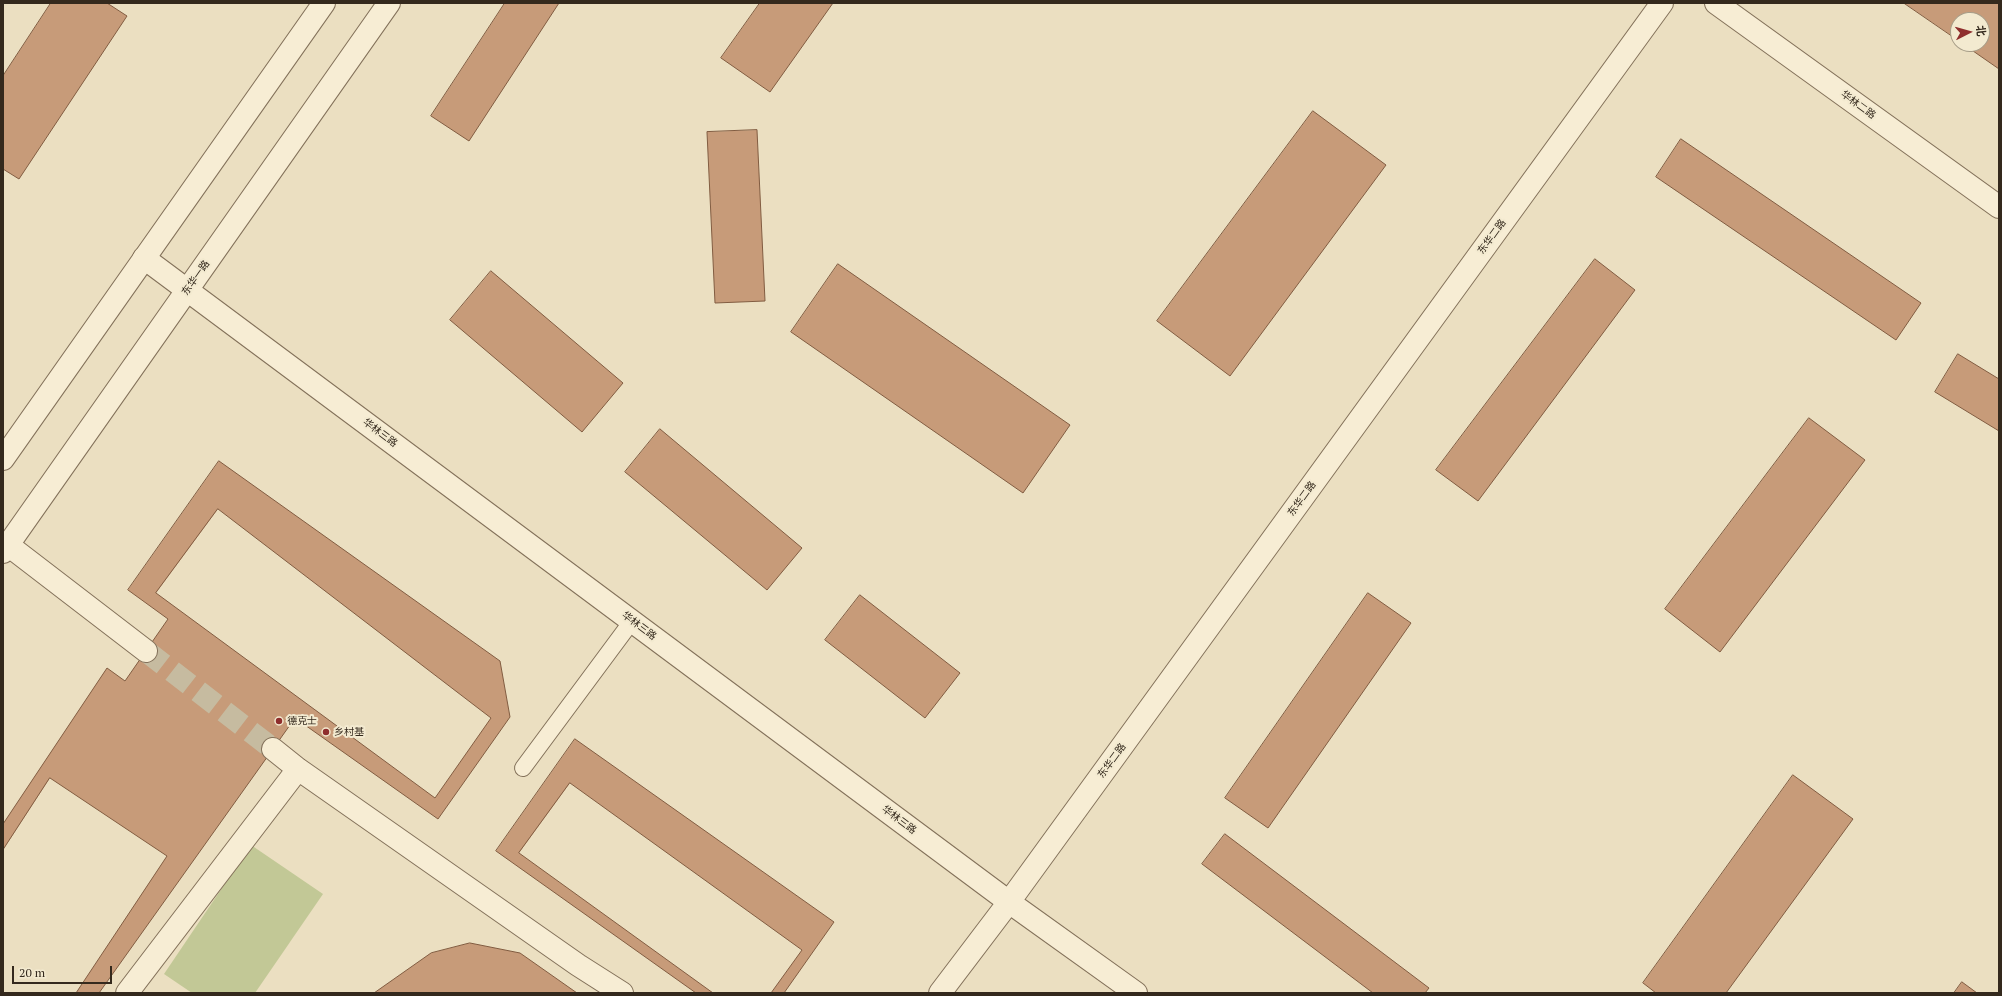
<!DOCTYPE html>
<meta charset="utf-8">
<style>
body{margin:0}
#map{position:relative;width:2002px;height:996px;overflow:hidden;background:#ebdfc1;font-family:"PT Serif","Noto Sans SC",serif}
canvas{display:block}
.frame{position:absolute;inset:0;border:4px solid #34291d;pointer-events:none}
.north{position:absolute;left:1950px;top:12px;width:40px;height:40px;box-sizing:border-box;background:#f3ead0;border:1px solid #a79d88;border-radius:50%;rotate:84deg;font-size:11px;font-weight:700;line-height:16px;text-align:center;color:#34291d}
.north::after{content:'';display:block;margin:auto;width:14px;height:18px;background:#8f2e2d;clip-path:polygon(50% 0,100% 100%,50% 72%,0 100%)}
.scale{position:absolute;left:12px;top:966px;width:100px;height:18px;box-sizing:border-box;border:2px solid #34291d;border-top:0;padding-left:5px;font-size:12px;line-height:14px;white-space:nowrap;color:#34291d;-webkit-text-stroke:3px #f3ead0;paint-order:stroke}
</style>
<div id="map">
<canvas width="2002" height="996"></canvas>
<div class="frame"></div>
<div class="north">北</div>
<div class="scale">20 m</div>
</div>
<script>
const g = document.querySelector('canvas').getContext('2d');
g.lineJoin = 'round';
function fill(path, color) {
  g.fillStyle = color;
  g.fill(path, 'evenodd');
}
function trace(path, color, width, dash) {
  g.strokeStyle = color;
  g.lineWidth = width;
  g.lineCap = dash ? 'butt' : 'round';
  g.setLineDash(dash || []);
  g.stroke(path);
}
function label(font, color, halo, rows, align = 'center') {
  g.font = font + ' "PT Serif","Noto Sans SC",serif';
  g.lineWidth = 4;
  g.setLineDash([]);
  g.textBaseline = 'middle';
  g.strokeStyle = halo;
  g.fillStyle = color;
  for (const [text, x, y, turn = 0] of rows) {
    g.save();
    g.translate(x, y);
    g.rotate((+turn || 0) * Math.PI / 180);
    g.textAlign = isNaN(turn) ? turn : align;
    if (halo) g.strokeText(text, 0, 0);
    g.fillText(text, 0, 0);
    g.restore();
  }
}
fill(new Path2D(`
 M251,845L323,894L255,993H192L164,974Z`), '#c2c896');
const building = new Path2D(`
 M51,3H107L127,16L19,179L3,169V76Z
 M505,3H559L469,141L431,116Z
 M760,3H833L770,92L721,58Z
 M1904,3H1999V69L1963,44H1982V20H1958V40Z
 M1313,111L1386,165L1230,376L1157,321Z
 M757,130L765,301L715,303L707,132Z
 M1681,139L1921,303L1896,340L1656,177Z
 M1595,259L1635,290L1478,501L1436,470Z
 M838,264L1070,425L1023,493L791,332Z
 M491,271L623,383L582,432L450,320Z
 M1958,354L1999,379V431L1935,392Z
 M1809,418L1865,460L1720,652L1665,609Z
 M660,429L802,548L767,590L625,472Z
 M219,461L500,661L510,717L438,819L295,718L99,993H3V824L107,668L125,681L168,619L128,590Z
 M218,509L491,718L435,798L156,593Z
 M1368,593L1411,623L1268,828L1225,798Z
 M860,595L960,673L925,718L825,640Z
 M575,739L834,922L784,993H696L496,851Z
 M1793,775L1853,819L1726,993H1656L1643,983Z
 M50,778L167,856L76,993H3V850Z
 M570,783L802,950L771,993H713L519,853Z
 M1225,834L1429,988L1425,993H1373L1202,864Z
 M470,943L520,953L577,993H374L431,953Z
 M1962,982L1977,993H1954Z`);
fill(building, '#c79b79');
trace(building, '#815c41', 1);
trace(new Path2D(`
 M146,651L273,749`), '#c6bba0', 22, [22, 11]);
const service = new Path2D(`
 M523,768L632,621`);
const pedestrian = new Path2D(`
 M8,545L146,651
 M273,749L298,769L578,965L622,993
 M127,993L298,769`);
const minor = new Path2D(`
 M1716,3L1999,207
 M144,258L1009,902L1136,993
 M940,993L1009,902L1662,3`);
const tertiary = new Path2D(`
 M3,459L324,3
 M3,552L389,3`);
trace(service, '#83715a', 18);
trace(pedestrian, '#83715a', 24);
trace(minor, '#83715a', 24);
trace(tertiary, '#83715a', 24);
trace(service, '#f7edd4', 16);
trace(pedestrian, '#f7edd4', 22);
trace(minor, '#f7edd4', 22);
trace(tertiary, '#f7edd4', 22);
for (const [x, y, r, color] of [
 [279,721,4,"#8f2e2d"],
 [326,732,4,"#8f2e2d"]
]) {
  const dot = new Path2D();
  dot.arc(x, y, r, 0, 2 * Math.PI);
  g.fillStyle = color;
  g.fill(dot);
  trace(dot, '#f3ead0', 1.5);
}
label('10px', '#34291d', '#f3ead0', [
 ["华林二路",1858,105,36],
 ["东华二路",1492,237,-54],
 ["东华一路",196,278,-55],
 ["华林三路",380,433,37],
 ["东华二路",1302,499,-54],
 ["华林三路",639,626,37],
 ["东华二路",1112,761,-54],
 ["华林三路",899,820,37]
]);
label('10px', '#34291d', '#f3ead0', [
 ["德克士",287,721],
 ["乡村基",334,732]
], 'left');
</script>
